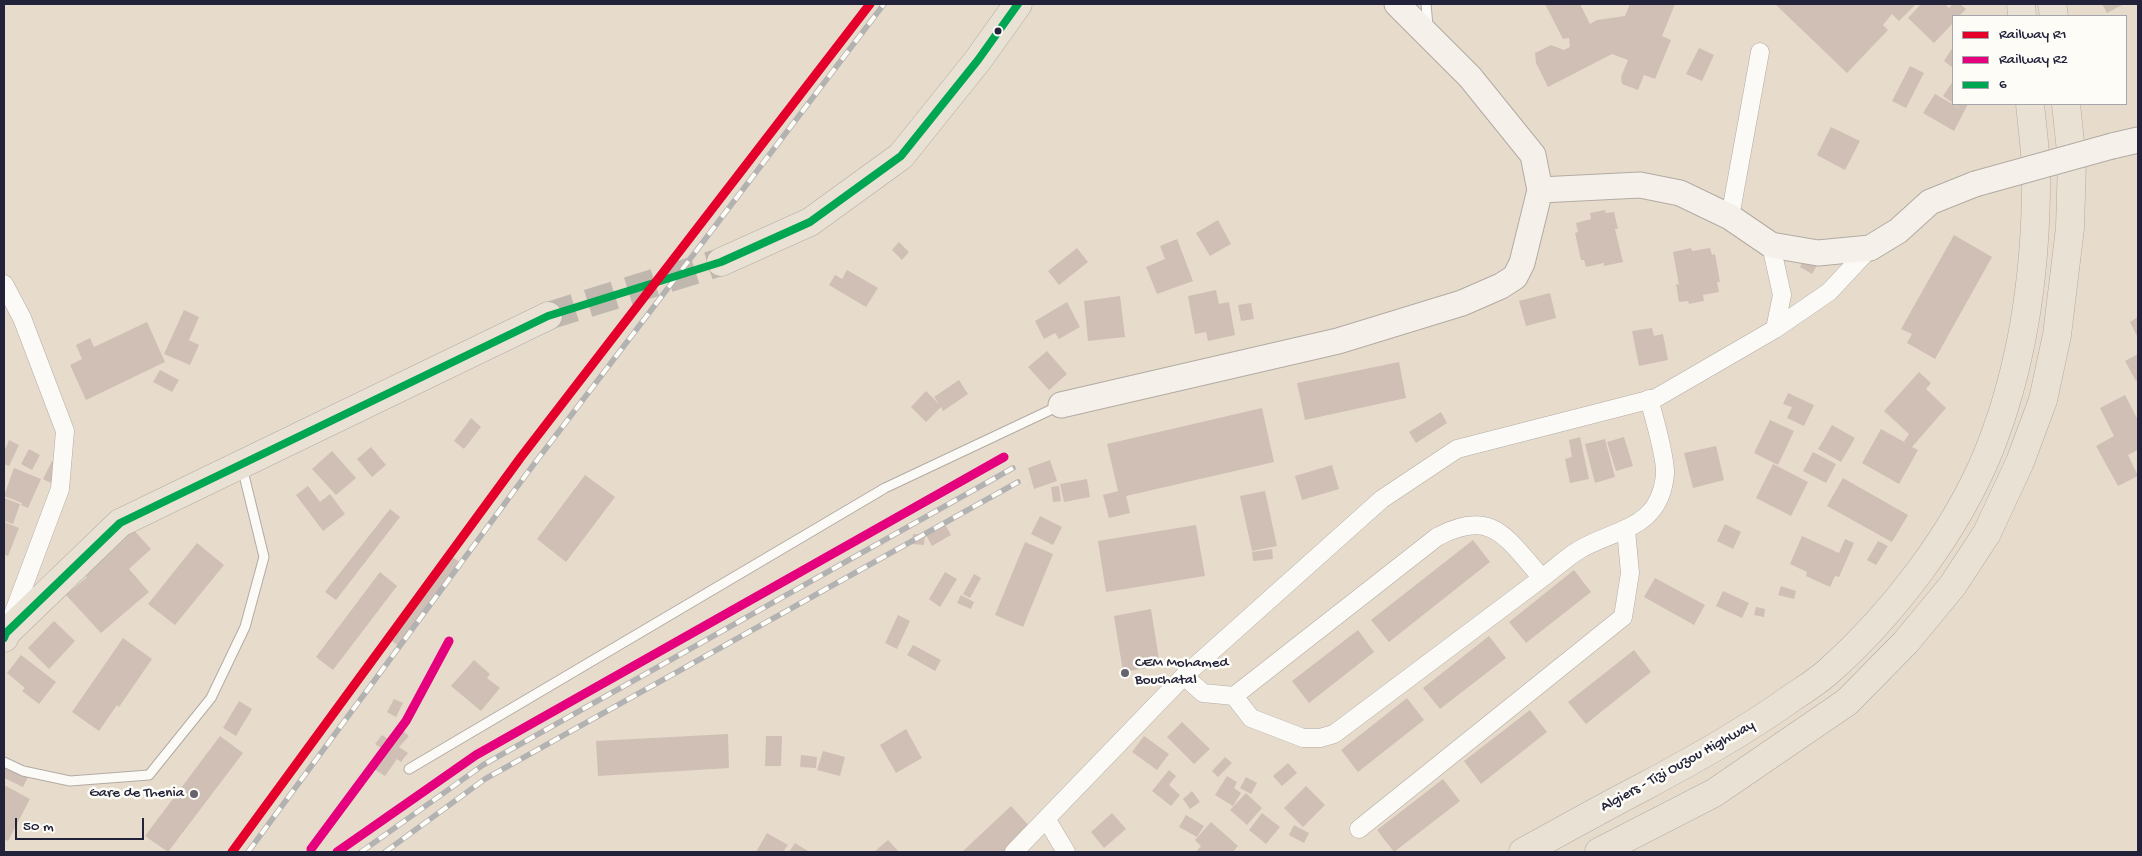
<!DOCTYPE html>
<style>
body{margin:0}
#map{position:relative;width:2142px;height:856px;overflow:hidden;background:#e7dccc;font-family:"Gochi Hand",sans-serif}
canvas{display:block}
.frame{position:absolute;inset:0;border:5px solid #22223b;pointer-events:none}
.legend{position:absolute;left:1952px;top:15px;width:175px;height:90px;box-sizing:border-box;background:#fdfcf7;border:1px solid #a5a5ac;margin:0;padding:6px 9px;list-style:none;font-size:15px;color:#22223b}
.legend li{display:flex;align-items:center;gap:10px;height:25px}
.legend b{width:25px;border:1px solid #a5a5ac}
.scale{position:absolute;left:15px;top:818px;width:129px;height:22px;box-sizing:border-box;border:2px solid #22223b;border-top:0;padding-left:6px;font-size:15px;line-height:18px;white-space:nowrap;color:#22223b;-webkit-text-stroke:4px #fdfcf7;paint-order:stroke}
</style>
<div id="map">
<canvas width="2142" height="856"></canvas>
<div class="frame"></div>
<ul class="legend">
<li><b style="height:6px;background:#e4002b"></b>Railway R1</li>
<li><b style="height:6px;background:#e5007d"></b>Railway R2</li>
<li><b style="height:6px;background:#00a651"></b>6</li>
</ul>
<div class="scale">50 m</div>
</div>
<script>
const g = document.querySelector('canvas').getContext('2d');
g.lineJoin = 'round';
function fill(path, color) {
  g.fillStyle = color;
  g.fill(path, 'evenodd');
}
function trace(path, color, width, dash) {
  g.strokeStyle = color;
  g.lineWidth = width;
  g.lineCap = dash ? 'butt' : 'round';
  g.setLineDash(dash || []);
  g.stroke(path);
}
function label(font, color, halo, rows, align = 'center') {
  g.font = font + ' "Gochi Hand",sans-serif';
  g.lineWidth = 5;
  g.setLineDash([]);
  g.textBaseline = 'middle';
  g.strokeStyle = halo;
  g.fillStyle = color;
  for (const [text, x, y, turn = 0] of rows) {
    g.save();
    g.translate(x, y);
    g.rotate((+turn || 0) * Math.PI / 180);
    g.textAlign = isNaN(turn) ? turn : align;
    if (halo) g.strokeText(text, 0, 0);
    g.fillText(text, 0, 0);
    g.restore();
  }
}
fill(new Path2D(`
 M1545,4H1580L1590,24L1597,20L1625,16L1630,4H1675L1662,36L1671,40L1655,79L1644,75L1638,90L1622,84L1621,77L1628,60L1612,54L1548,87L1536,63L1535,53L1551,45L1564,50L1570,47L1569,38L1563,39Z
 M1775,4H1916L1899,21L1892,14L1883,25L1888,30L1847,73Z
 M1921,4H1945L1949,8L1953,4H1960L1966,9L1959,16H1953V23L1934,43L1908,18Z
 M2102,4H2124L2107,13Z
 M1953,47V68L1944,61Z
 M1699,48L1714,55L1702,81L1686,74Z
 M1910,66L1924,73L1906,108L1892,101Z
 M1953,81V103L1943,96Z
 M1935,94L1961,109L1954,104H1968L1954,131L1923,113Z
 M1831,127L1860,141L1845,170L1817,155Z
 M1605,210L1606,213L1614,212L1618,229H1615L1623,262L1604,266V263L1586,267L1584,260H1581L1575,233L1578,232L1576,223L1591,219L1590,213Z
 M1218,220L1231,244L1210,256L1196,233Z
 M1954,235L1992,257L1935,359L1907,343L1912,334L1901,329Z
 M1177,239L1193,281L1157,294L1146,267L1165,259L1160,246Z
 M899,242L909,252L902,260L892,250Z
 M1077,248L1088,262L1059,285L1048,271Z
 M1691,248L1692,251L1710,248L1712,255L1715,254L1720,282H1717L1719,292L1703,295L1704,301L1689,304L1688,301L1679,302L1676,284L1679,285L1673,252Z
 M1806,255L1819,262L1812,274L1800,267Z
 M847,270L878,288L866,307L829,285L835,275L842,279Z
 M1216,290L1219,304L1229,302L1235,335L1208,341L1206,332L1195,334L1188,296Z
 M1550,293L1556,318L1526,326L1519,301Z
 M1120,296L1125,337L1088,341L1084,301Z
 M1067,302L1080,327L1059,339L1055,333L1044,339L1035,321Z
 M1251,303L1254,319L1241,321L1238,305Z
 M184,310L199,317L189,340L199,345L190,365L164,354Z
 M2138,317V338L2130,322Z
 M147,322L165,362L86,400L70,365L82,359L76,345L90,338L94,347Z
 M1652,328L1654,336L1663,334L1668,360L1639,366L1632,331Z
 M1047,351L1067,374L1049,390L1028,367Z
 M2138,354V379L2136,381L2125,361Z
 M1399,362L1406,398L1305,420L1297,383Z
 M160,370L179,380L172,392L153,382Z
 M1919,372L1931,383L1926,389L1946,408L1912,447L1918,450L1899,484L1862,463L1881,429L1906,443L1904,441L1909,434L1884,411Z
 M959,380L968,394L943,411L941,407L926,422L911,407L926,391L939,404L934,397Z
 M1788,393L1814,405L1804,426L1787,418L1792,407L1783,404Z
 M2125,395L2138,420V450L2128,455L2138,476L2118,486L2096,446L2114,436L2100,408Z
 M1262,408L1274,462L1126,496L1130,513L1109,518L1103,495L1118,491L1107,444Z
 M1441,412L1447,423L1416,443L1409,432Z
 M471,418L481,427L464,449L454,441Z
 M1770,420L1794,431L1778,465L1754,453Z
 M1832,425L1855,438L1841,462L1818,449Z
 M1580,437L1589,479L1570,483L1565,459L1572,457L1569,440Z
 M1624,437L1633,466L1616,471L1607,442Z
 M1605,439L1615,477L1595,483L1585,444Z
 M9,440L19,445L9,466L4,464V452Z
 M1716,446L1724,480L1693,488L1684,453Z
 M371,447L386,465L372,477L357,459Z
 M29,449L40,455L32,470L21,464Z
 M332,451L356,478L336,495L312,469Z
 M1813,452L1836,464L1826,483L1803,471Z
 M1050,460L1057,481L1034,489L1028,468Z
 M52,461L66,468L57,486L43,479Z
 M1773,464L1808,482L1791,516L1756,498Z
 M1332,465L1339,489L1302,500L1295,476Z
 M14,468L41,479L28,508L21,505L22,503L4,496Z
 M585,475L615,497L566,562L537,539Z
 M1843,478L1908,515L1892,542L1827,506Z
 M1087,479L1090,497L1064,502L1060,484Z
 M308,486L320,502L330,494L345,514L323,531L296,495Z
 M1059,486L1061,501L1053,502L1051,487Z
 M1265,491L1277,546L1252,551L1240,496Z
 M4,498L20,504L13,524L4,521Z
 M390,509L400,517L336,600L325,592Z
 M1040,516L1062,527L1053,545L1031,534Z
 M4,522L19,528L8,556L4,554Z
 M945,524L951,535L932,546L926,535Z
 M1725,524L1741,532L1733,549L1717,541Z
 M1196,525L1205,576L1106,592L1098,541Z
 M131,527L151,549L129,569L149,592L101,633L66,595L87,577L81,571Z
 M913,534L925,535L924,545L912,544Z
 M1802,536L1839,553L1845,539L1854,543L1839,577L1835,576L1830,587L1806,576L1807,572L1790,564Z
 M1473,540L1490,562L1389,642L1371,620Z
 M1878,541L1888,546L1876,565L1867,560Z
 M1025,542L1053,554L1023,627L995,615Z
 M197,543L224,565L175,625L148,604Z
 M1272,549L1273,559L1253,561L1252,552Z
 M448,554L461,563L400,647L388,638Z
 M1574,570L1591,592L1526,643L1509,622Z
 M380,572L397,586L333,670L316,657Z
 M945,572L957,579L940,607L929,599Z
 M974,574L981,578L970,598L963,594Z
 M1655,578L1705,605L1694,625L1644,597Z
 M1781,586L1796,591L1794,599L1778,595Z
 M1723,591L1749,603L1742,618L1716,606Z
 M961,595L974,602L971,609L957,603Z
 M1756,607L1765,609L1764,617L1754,615Z
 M1151,609L1160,666L1123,672L1114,616Z
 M898,615L910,621L897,649L885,643Z
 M54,621L75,641L49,669L28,648Z
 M1358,630L1374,652L1309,703L1292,681Z
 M1489,636L1506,658L1440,709L1423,688Z
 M123,638L152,659L119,707L117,705L99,731L72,712Z
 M913,645L941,660L935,671L907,655Z
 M1634,650L1651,672L1586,724L1568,702Z
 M21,655L56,682L39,704L22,691L25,688L7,673Z
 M474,660L490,674L487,678L500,688L481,711L451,686Z
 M1407,698L1424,720L1358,772L1341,750Z
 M394,699L403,703L396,717L387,712Z
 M239,701L252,709L236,736L223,728Z
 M1530,710L1547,732L1481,784L1464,761Z
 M1182,722L1210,749L1194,764L1167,737Z
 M399,728L409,736L399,747L408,753L401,762L397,759L385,776L369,766L381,748L375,744L382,735L388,739Z
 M906,729L922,758L896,773L880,745Z
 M728,734L729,768L598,776L596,741Z
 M220,736L243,753L168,852L145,836Z
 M766,736H782L781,766H765Z
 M1144,736L1169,754L1157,770L1132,752Z
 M823,751L845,757L840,776L817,770Z
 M801,755L817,757L816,768L800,767Z
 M1225,757L1232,763L1218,777L1212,771Z
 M4,761L30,773L23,787L4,778Z
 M1288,763L1297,773L1282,786L1273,776Z
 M1169,770L1176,776L1169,785L1180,795L1171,806L1152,791Z
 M1227,776L1237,782L1234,788L1241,793L1233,806L1215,795Z
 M1246,777L1257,783L1251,794L1240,788Z
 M1443,779L1460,801L1394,852L1377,830Z
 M4,785L30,799L8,841L4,839Z
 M1306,786L1325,805L1303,827L1284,808Z
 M1192,791L1200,802L1190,809L1183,799Z
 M1246,793L1262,808L1247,825L1230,810Z
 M1011,806L1032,829L1008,852H962Z
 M1112,813L1126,829L1104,848L1091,832Z
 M1262,813L1280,827L1266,844L1249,830Z
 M1186,815L1204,826L1197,837L1179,827Z
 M1211,822L1238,846L1233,852H1196L1201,846L1195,840Z
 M1294,825L1309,833L1304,843L1289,835Z
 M767,833L788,845L783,852H756Z
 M888,840L899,852H874Z
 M795,843L808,851V852H789Z`), '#cfbfb5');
trace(new Path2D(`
 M548,316L721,262`), '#c0b7af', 28, [28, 14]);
const lane = new Path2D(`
 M1426,4L1428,26
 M4,762L23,771L70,781L149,775L211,698L245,627L264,557L242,467
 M409,769L885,488L1061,405`);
const street = new Path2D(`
 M1730,217L1760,52
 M1771,245L1782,295L1775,329
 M4,284L22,318L65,431L60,489L9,625
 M1184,676L1203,693L1234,696L1437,537C1493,507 1507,539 1542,578C1554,569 1566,558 1579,550C1616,528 1660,530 1665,474C1666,458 1654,417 1649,399
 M1234,696L1251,718L1303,738H1320L1334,734L1542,578
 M1047,820L1066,852
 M1359,829L1623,617L1630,573L1626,530
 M1014,852L1184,676L1382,499L1457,449L1656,398L1775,329L1829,292L1870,248`);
const secondary = new Path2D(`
 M2112,146L2138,140
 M1540,190L1640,185L1680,193L1730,217L1771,245L1818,253L1870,248L1898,231L1930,202L1975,184
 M1061,405L1338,341L1462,303L1501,286L1515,277L1522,263L1540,190L1533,155L1470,77L1397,4`);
const primary = new Path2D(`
 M721,262L810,222L901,156L978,60L1018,4
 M4,638L6,633L120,523L548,316`);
const highway = new Path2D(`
 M2021,4L2022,16
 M2052,4L2054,16
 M1523,852C1564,830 1604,807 1645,786C1697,758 1744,732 1793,697C1805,689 1818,681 1829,671C1893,614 1955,533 1988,453C2024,364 2037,263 2036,168C2035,146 2032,125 2030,104
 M1599,852L1714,793L1847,702L1906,642L1953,585L1987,533L2020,462L2043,400L2057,335L2070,228L2072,161L2066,104`);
trace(lane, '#b2aba3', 11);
trace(street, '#b2aba3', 19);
trace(secondary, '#b2aba3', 27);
trace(primary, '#b2aba3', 29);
trace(highway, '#b2aba3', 29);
trace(lane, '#fbfaf7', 9);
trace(street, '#fbfaf7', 18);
trace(secondary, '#f5f0ea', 25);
trace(primary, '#eae1d5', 28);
trace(highway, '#eae1d5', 28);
const rail = new Path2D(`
 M248,852L528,472L884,4
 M309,852L406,721L449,641
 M337,852L476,755L1004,457
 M361,852L483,765L1013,468
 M385,852L485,779L1018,482`);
trace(rail, '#b3b2b2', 5.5);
trace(rail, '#fdfcf7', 4, [11]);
const secondaryBridge = new Path2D(`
 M1975,184L2112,146`);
trace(secondaryBridge, '#b2aba3', 27, []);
trace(secondaryBridge, '#f5f0ea', 25);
trace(new Path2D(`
 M4,638L6,633L120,523L548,316L721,262L810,222L901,156L978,60L1018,4`), '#00a651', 8);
trace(new Path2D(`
 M232,852L521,457L870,4`), '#e4002b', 9);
trace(new Path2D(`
 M311,849L406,721L449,641
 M337,852L476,755L1004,457`), '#e5007d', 9);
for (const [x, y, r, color] of [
 [998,31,4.5,"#22223b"],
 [1125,673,5,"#67636e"],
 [194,794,5,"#67636e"]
]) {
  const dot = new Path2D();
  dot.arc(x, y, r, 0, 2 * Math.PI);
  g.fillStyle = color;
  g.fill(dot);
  trace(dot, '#fdfcf7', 2);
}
label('15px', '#22223b', '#fdfcf7', [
 ["CEM Mohamed",1135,664],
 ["Bouchatal",1135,681],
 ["Gare de Thenia",184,794,"right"]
], 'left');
label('15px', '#22223b', '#fdfcf7', [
 ["Algiers - Tizi Ouzou Highway",1678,767,-29]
]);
</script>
